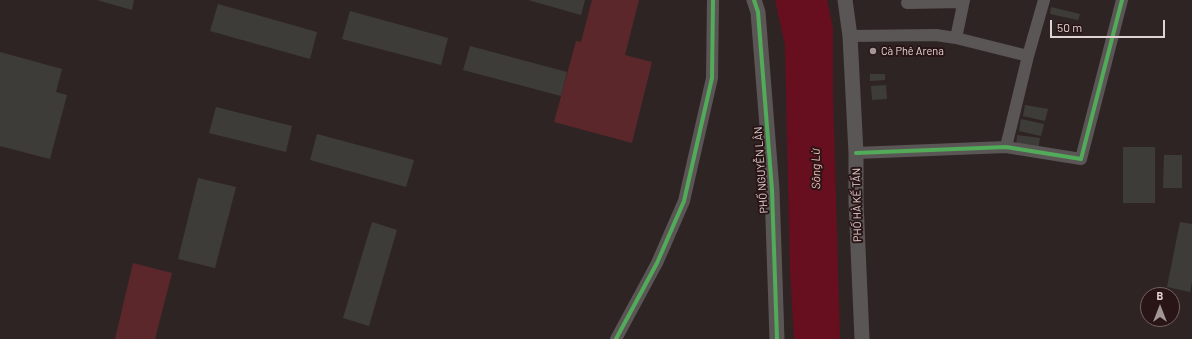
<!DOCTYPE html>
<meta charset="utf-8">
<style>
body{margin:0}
#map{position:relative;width:1192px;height:339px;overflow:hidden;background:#2f2424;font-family:Barlow,sans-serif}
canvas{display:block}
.north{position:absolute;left:1140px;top:287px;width:40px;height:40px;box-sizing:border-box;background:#2a1516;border:1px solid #746162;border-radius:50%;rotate:0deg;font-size:11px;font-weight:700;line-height:16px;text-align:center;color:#e2d3d3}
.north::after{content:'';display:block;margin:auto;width:14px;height:18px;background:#a39696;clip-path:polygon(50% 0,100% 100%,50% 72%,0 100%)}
.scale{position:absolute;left:1050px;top:20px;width:115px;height:18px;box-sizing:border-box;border:2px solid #e2d3d3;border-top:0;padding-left:5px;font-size:12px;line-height:14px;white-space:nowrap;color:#e2d3d3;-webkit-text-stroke:3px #2a1516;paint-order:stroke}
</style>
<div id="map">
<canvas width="1192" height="339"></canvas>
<div class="north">B</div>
<div class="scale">50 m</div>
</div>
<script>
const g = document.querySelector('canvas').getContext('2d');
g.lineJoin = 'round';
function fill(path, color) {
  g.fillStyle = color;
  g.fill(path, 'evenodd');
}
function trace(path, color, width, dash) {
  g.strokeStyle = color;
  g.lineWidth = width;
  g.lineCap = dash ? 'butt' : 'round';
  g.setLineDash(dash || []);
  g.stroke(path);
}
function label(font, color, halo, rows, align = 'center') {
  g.font = font + ' Barlow,sans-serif';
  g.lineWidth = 4;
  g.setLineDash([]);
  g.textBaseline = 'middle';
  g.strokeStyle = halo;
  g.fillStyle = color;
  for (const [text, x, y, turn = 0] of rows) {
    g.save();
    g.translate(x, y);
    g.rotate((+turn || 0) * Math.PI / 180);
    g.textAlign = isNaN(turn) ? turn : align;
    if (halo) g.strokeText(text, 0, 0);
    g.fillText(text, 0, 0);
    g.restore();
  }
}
fill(new Path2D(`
 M592,0H639L625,55L652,62L632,143L554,122L576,41L581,42Z
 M133,263L172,273L155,339H115Z`), '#5b272b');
fill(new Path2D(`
 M775,0H827L833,28V96L840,339H794L790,271L785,45Z`), '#670f1f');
fill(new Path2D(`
 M97,0H134L132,10Z
 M528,0H585L581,15Z
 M218,4L317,32L310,59L210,31Z
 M1051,7L1080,14L1078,20L1050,14Z
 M350,11L448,38L441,65L342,39Z
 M470,46L567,72L561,96L463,70Z
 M0,52L62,69L56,92L67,95L50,159L0,146Z
 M870,74H885V80L870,81Z
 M886,85L887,99L872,100L871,86Z
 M1025,105L1048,109L1045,121L1023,116Z
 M216,107L292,126L286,152L209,133Z
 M1021,119L1044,124L1041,136L1019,131Z
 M317,134L414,160L406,187L310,160Z
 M1017,135L1040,138L1038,150L1016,147Z
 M1123,147H1155V203H1123Z
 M1164,155H1182V188H1163Z
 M198,178L236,187L215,268L178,259Z
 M372,222L397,230L369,326L343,318Z
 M1180,222L1192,224V282L1190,292L1167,287Z`), '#3e3c39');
trace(new Path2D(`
 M907,3L963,2
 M850,36L936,35L956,38L1028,56
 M956,38L964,0
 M1006,147L1028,56L1044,0
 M856,153L1006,147L1081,159L1122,0
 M616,339L657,263L684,201L712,78L713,0`), '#5b5656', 12);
trace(new Path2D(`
 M754,0L758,12L772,190L777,339
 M845,0L850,36L856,153V202L862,339`), '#5b5656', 15);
trace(new Path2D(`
 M754,0L758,12L772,190L777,339
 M856,153L1006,147L1081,159L1122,0
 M616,339L657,263L684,201L712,78L713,0`), '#51ab58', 4);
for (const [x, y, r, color] of [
 [873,51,4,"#a39696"]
]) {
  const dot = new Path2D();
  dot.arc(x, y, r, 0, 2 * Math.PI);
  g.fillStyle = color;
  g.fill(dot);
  trace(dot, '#2a1516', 1.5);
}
label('11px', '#e2d3d3', '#2a1516', [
 ["Cà Phê Arena",881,51]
], 'left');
label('11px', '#e2d3d3', '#2a1516', [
 ["PHỐ NGUYỄN LÂN",761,170,-94],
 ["PHỐ HÀ KẾ TẤN",857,205,-91]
]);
label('italic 12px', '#f0baba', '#2a1516', [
 ["Sông Lừ",816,169,-91]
]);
</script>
